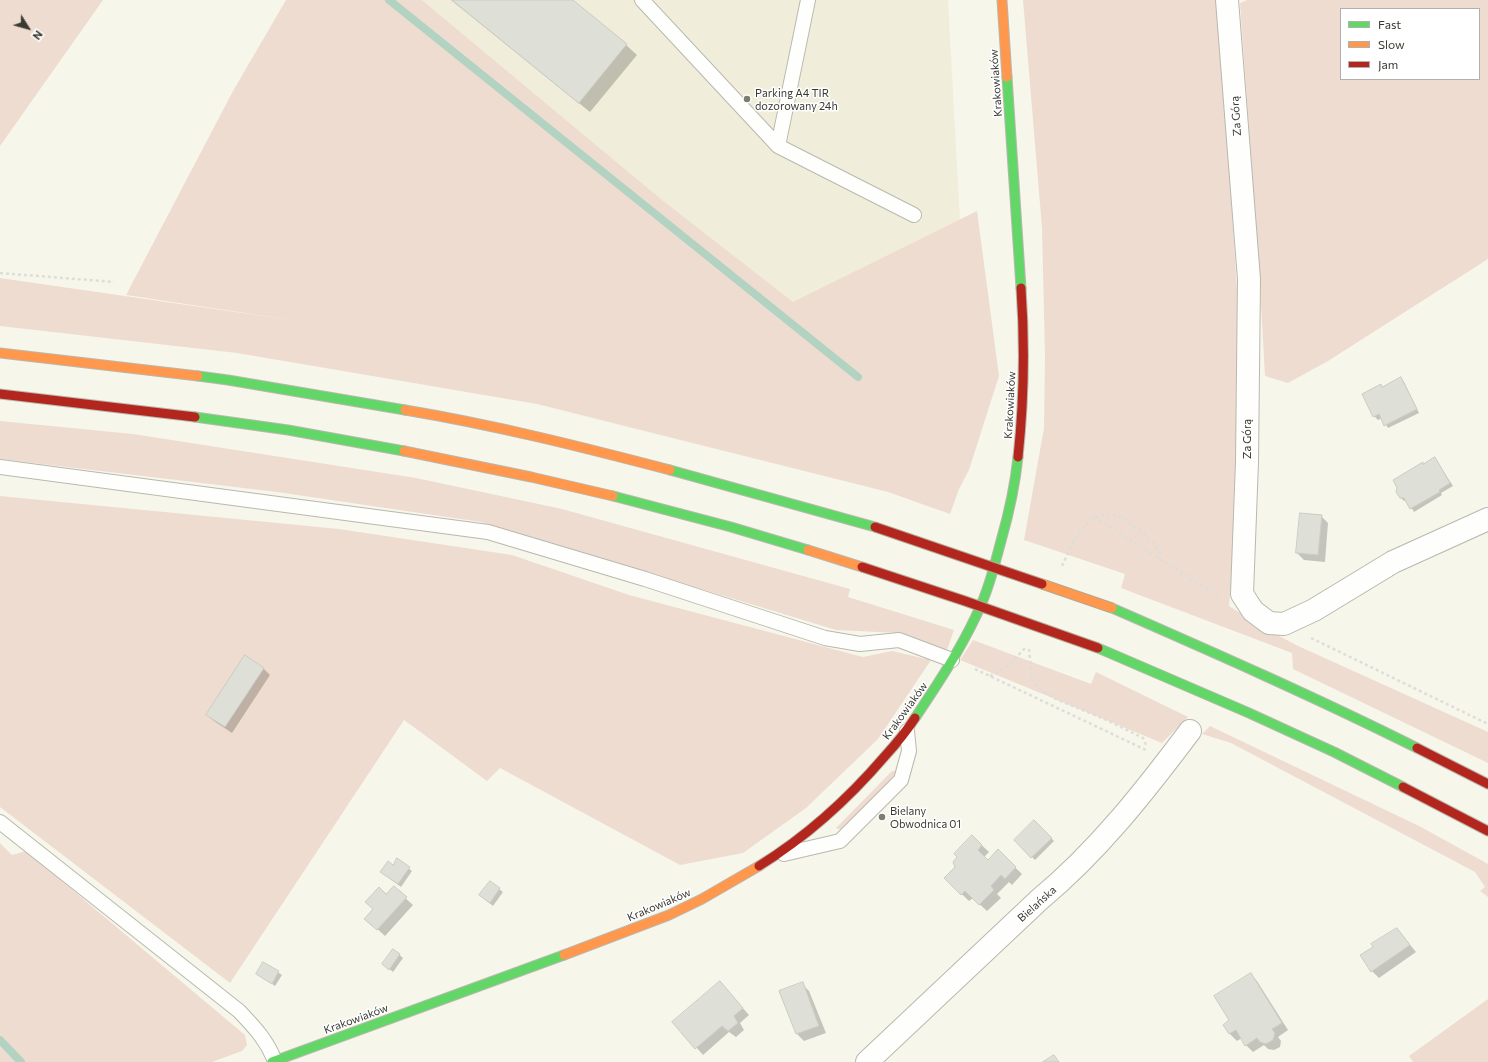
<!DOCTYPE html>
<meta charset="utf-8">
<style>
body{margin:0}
#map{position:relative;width:1488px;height:1062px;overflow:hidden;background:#f7f6eb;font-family:Commissioner,sans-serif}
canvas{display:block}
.legend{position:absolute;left:1340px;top:8px;width:140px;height:72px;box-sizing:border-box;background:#fff;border:1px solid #b0b0ad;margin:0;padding:5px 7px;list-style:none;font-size:12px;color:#3a3a32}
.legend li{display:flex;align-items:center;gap:8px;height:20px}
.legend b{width:20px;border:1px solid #b0b0ad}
.north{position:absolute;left:8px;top:8px;width:40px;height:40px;-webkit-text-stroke:3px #fff;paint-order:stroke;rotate:127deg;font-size:11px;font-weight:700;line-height:16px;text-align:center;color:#3a3a32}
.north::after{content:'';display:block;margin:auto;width:14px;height:18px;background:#3a3a32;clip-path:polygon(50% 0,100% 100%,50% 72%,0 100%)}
</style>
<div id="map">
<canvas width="1488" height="1062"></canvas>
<ul class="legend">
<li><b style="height:5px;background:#63d668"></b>Fast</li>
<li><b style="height:5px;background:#ff974d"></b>Slow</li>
<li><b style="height:5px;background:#b3261e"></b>Jam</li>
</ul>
<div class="north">N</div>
</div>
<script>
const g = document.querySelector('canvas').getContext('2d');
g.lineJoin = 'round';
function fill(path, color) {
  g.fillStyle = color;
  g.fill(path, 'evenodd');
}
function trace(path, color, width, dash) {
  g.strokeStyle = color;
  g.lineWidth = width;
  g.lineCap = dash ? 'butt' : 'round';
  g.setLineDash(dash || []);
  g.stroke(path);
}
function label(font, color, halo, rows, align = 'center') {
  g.font = font + ' Commissioner,sans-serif';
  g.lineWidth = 3;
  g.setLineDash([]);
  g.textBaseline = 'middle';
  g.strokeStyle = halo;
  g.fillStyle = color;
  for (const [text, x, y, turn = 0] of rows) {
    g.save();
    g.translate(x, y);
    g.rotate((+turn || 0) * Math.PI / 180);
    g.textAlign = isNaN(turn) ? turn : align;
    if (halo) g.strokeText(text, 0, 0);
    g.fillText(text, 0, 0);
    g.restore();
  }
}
fill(new Path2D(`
 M422,0H948L960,220L793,303L661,199Z`), '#f0eedb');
fill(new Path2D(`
 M0,0H103L0,146Z
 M286,0H422L661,199L793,302L977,211L999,376L969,470L959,489L950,514L888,492L537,404L237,353L0,326V278L298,321L126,295L233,91Z
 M1023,0H1219L1237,291V512L1229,606L1268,630L1296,645L1488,732V763L1293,669L1292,653L1121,588L1125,574L1024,540L1044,428L1045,357L1042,228Z
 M1247,0H1488V259L1328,361L1288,383L1265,376L1259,268L1240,3ZM1341,9H1479V79H1341Z
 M0,421L133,434L416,478L562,509L850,589L848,597L954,630L947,650L898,633L836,630L481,522L277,492L0,459Z
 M0,496L339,529L512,555L629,595L863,657L892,651L931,660L878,739L806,808L743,853L680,865L500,768L487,781L404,720L230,983L0,807Z
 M973,640L1091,684L1096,672L1188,717L1162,743L960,660Z
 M1210,726L1421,827L1488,864V897L1480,891L1485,887L1475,872L1231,743L1202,734Z
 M892,771H895V775L875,796L841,829H837L836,827L838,826Z
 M0,843L12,855L26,851L245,1035L247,1045L242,1051L212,1062H0Z
 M1488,999V1062H1413L1409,1056Z`), '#efdcd0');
fill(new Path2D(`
 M451,0H571L626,45L637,55L590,112Z
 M1401,378L1404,382L1419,413L1388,428L1382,418L1378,420L1374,416L1363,394L1381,385L1383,387Z
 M1435,458L1453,486L1441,493L1442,495L1414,512L1407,501H1404L1400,497L1423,463L1424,465Z
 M1321,516L1328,523L1325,562L1304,560L1297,553Z
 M263,668L270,675L232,733L214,721L207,715Z
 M1034,821L1054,841L1035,860L1015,840Z
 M972,836L989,852L984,857L988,861L998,851L1022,874L1012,885L1009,882L997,894L1001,898L987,911L973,898L969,901L945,878L956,868Z
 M397,860L412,871L401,887L385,875Z
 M490,882L503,892L493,906L483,898Z
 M394,888L413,905L385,936L373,925L386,896Z
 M1397,929L1416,952L1379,978L1372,971L1361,956Z
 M394,950L403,958L393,972L387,967Z
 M264,963L282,975L275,986L257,974Z
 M1250,974L1257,981L1288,1030L1278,1037L1281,1041L1280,1047L1274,1050L1268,1049L1264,1045L1253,1052L1246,1045L1242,1038L1237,1041L1230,1034L1224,1025L1230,1021Z
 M720,982L749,1015L740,1023L744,1030L736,1037L729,1032L703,1055L674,1022Z
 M802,984L809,991L826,1033L804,1041L797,1034L781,992Z`), '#0003');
trace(new Path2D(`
 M389,0L858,377
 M0,1040L21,1062`), '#b2d3c2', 8);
const building = new Path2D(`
 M452,0H573L627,44L579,103Z
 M1401,377L1417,409L1384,426L1379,414L1373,417L1362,394L1381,384L1382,387Z
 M1435,457L1450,483L1439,490L1440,492L1410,509L1404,498H1400L1396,492L1397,488L1393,480L1423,462V464Z
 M1300,513L1322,515L1318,555L1296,553Z
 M245,655L264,668L225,727L206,715Z
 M1034,820L1052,838L1031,858L1014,840Z
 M972,835L982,845L978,850L988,860L998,849L1016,867L1005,879L1001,875L991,886L994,890L979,905L965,891L961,895L944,878L955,867L953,862L957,857L954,854Z
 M397,858L410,867L398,884L380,872L388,861L393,865Z
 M490,881L500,888L490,903L479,895Z
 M394,886L407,897L377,930L364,919L373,909L365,902L379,887L386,894Z
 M1397,928L1410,945L1371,972L1360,955L1373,947L1371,944Z
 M393,949L400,954L389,970L382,964Z
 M263,962L279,971L272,984L256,974Z
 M1251,973L1282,1023L1272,1029L1275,1033L1273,1040L1266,1044L1260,1042L1257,1038L1245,1046L1236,1030L1229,1034L1223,1025L1229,1020L1214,996Z
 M720,981L743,1008L734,1016L738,1023L728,1031L722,1026L695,1049L672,1022Z
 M803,982L819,1026L796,1034L779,991Z
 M1054,1055L1059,1062H1043Z`);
fill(building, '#dee0d8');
trace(building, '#caccc4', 1);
const lane = new Path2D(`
 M642,0L778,146L914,215
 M778,146L808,0
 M0,467L488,532L645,579L825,638L860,644L899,640L952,660
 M0,822L239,1011C255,1028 266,1039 275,1061
 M784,854L840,841L901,780L909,751L907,731`);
const street = new Path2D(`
 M1227,0L1249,279L1247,462L1242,594L1253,611L1269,623L1284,624L1314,610L1393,562L1488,519
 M867,1062L1039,900C1098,851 1145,791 1190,731`);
const fast = new Path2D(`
 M1007,77L1021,288
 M198,376L228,380L405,410
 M195,417L288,430L404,451
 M670,470L875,527
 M613,496L731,527L808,550
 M1112,608C1215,653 1317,698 1417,748
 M1098,648L1249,713L1334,752L1403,787
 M915,718C937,685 959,652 976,616C988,592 994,567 1001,541C1009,513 1015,486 1018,457
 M272,1062L564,955`);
const slow = new Path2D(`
 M1002,0L1007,77
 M0,353L198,376
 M405,410C495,425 582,447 670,470
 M404,451L531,477L613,496
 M808,550L862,567
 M564,955L669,915L702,899L759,866`);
const jam = new Path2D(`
 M0,394L195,417
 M1018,457C1024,401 1025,345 1021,288
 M1417,748L1488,784
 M1403,787L1488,831
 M759,866C806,837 849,798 885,756C896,744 906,732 915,718`);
trace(lane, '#b9b8af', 16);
trace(street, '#b9b8af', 24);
trace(fast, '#b9b8af', 11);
trace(slow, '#b9b8af', 11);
trace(jam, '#b9b8af', 11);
trace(new Path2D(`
 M0,273L114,282
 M1094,517L1218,596
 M1062,566C1077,534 1094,494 1134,526C1145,534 1155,542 1161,555L1159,558
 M1311,638L1488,724
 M1029,649L1032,680L1041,690L1058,700L1109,721L1143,738L1147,747
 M975,669L1146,750
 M990,676L1009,665L1026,647`), '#deddda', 2.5, [3, 3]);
trace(lane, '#fefefc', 14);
trace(street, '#fefefc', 22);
trace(fast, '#63d668', 9);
trace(slow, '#ff974d', 9);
trace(jam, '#b3261e', 9);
const slowBridge = new Path2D(`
 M1042,584L1112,608`);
const jamBridge = new Path2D(`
 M875,527L1042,584
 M862,567L965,601L1098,648`);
trace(slowBridge, '#b1a791', 11, []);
trace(jamBridge, '#b1a791', 11, []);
trace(slowBridge, '#ff974d', 9);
trace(jamBridge, '#b3261e', 9);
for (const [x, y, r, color] of [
 [747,99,4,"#7c7c73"],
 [882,817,4,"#7c7c73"]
]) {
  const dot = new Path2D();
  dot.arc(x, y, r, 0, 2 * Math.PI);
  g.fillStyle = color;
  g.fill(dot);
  trace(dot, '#fff', 1.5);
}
label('11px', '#3a3a32', '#fff', [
 ["Krakowiaków",996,83,-94],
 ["Za Górą",1236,116,-94],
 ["Krakowiaków",1010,405,-87],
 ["Za Górą",1247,439,-90],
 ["Krakowiaków",905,711,-54],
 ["Bielańska",1037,904,-42],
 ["Krakowiaków",659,905,-23],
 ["Krakowiaków",356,1019,-20]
]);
label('11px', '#3a3a32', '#fff', [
 ["Parking A4 TIR",755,93],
 ["dozorowany 24h",755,106],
 ["Bielany",890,811],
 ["Obwodnica 01",890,824]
], 'left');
</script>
